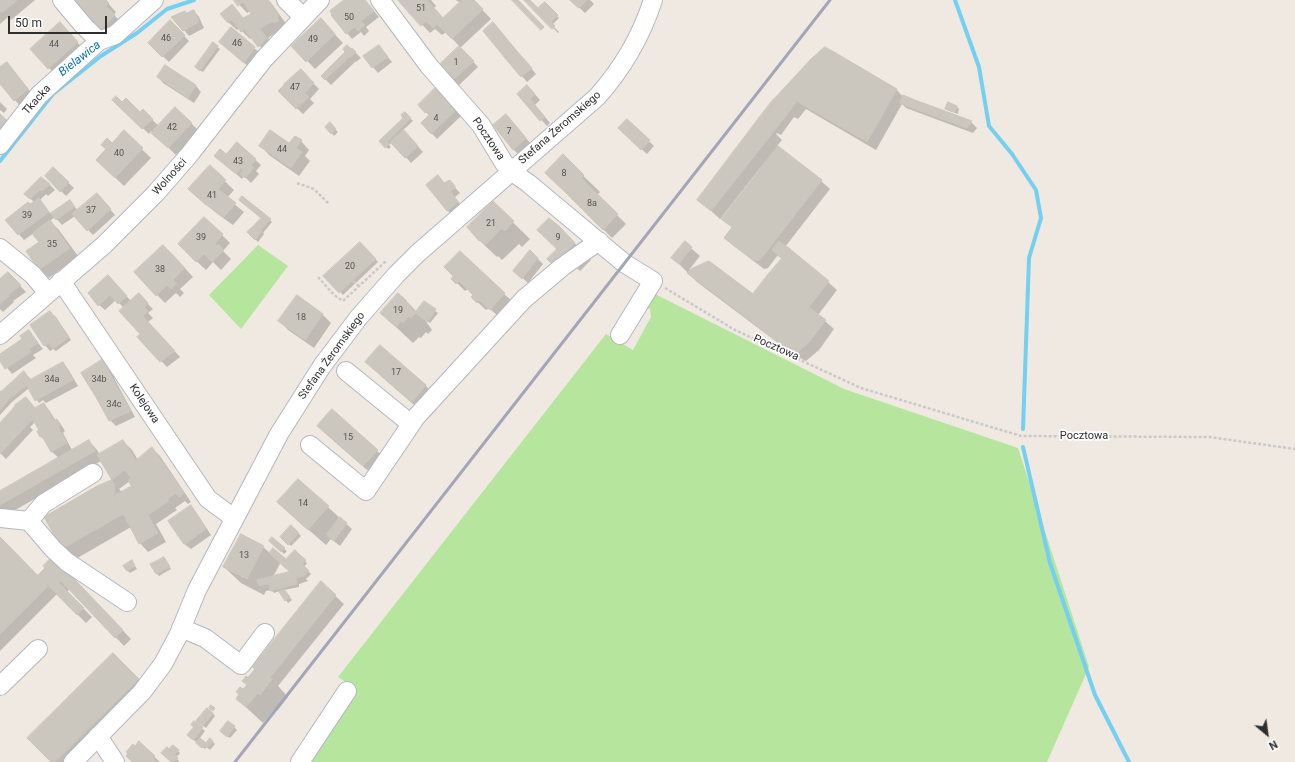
<!DOCTYPE html>
<meta charset="utf-8">
<style>
body{margin:0}
#map{position:relative;width:1295px;height:762px;overflow:hidden;background:#efe9e1;font-family:Roboto,sans-serif}
canvas{display:block}
.north{position:absolute;left:1247px;top:714px;width:40px;height:40px;-webkit-text-stroke:3px #fff;paint-order:stroke;rotate:151deg;font-size:11px;font-weight:700;line-height:16px;text-align:center;color:#2e2e2e}
.north::after{content:'';display:block;margin:auto;width:14px;height:18px;background:#2e2e2e;clip-path:polygon(50% 0,100% 100%,50% 72%,0 100%)}
.scale{position:absolute;left:8px;top:16px;width:99px;height:18px;box-sizing:border-box;border:2px solid #2e2e2e;border-top:0;padding-left:5px;font-size:12px;line-height:14px;white-space:nowrap;color:#2e2e2e;-webkit-text-stroke:3px #fff;paint-order:stroke}
</style>
<div id="map">
<canvas width="1295" height="762"></canvas>
<div class="north">N</div>
<div class="scale">50 m</div>
</div>
<script>
const g = document.querySelector('canvas').getContext('2d');
g.lineJoin = 'round';
function fill(path, color) {
  g.fillStyle = color;
  g.fill(path, 'evenodd');
}
function trace(path, color, width, dash) {
  g.strokeStyle = color;
  g.lineWidth = width;
  g.lineCap = dash ? 'butt' : 'round';
  g.setLineDash(dash || []);
  g.stroke(path);
}
function label(font, color, halo, rows, align = 'center') {
  g.font = font + ' Roboto,sans-serif';
  g.lineWidth = 3.5;
  g.setLineDash([]);
  g.textBaseline = 'middle';
  g.strokeStyle = halo;
  g.fillStyle = color;
  for (const [text, x, y, turn = 0] of rows) {
    g.save();
    g.translate(x, y);
    g.rotate((+turn || 0) * Math.PI / 180);
    g.textAlign = isNaN(turn) ? turn : align;
    if (halo) g.strokeText(text, 0, 0);
    g.fillText(text, 0, 0);
    g.restore();
  }
}
fill(new Path2D(`
 M258,245L288,266L241,329L209,295Z
 M655,294L844,389L1018,448L1089,667L1047,762H305L355,688L338,677L606,334L633,350L651,317L650,309L646,307Z`), '#b6e59e');
fill(new Path2D(`
 M0,0H35L11,20L8,17L0,24Z
 M105,0L116,12L114,15L123,24L109,38L73,1Z
 M235,0H269L287,25L268,38L275,47L268,55L252,38L250,39L239,28L237,30L228,22L232,6L244,19L252,14L250,11L247,13Z
 M346,0H365L379,17L366,27L369,31L364,36L361,32L352,39L347,33Z
 M399,0H431L436,6L434,8L444,19L460,3L456,0H473L491,19L460,48L478,67L458,86L439,66L460,47L446,32L442,35L435,29L430,33Z
 M525,0H529L538,9L545,3L547,5L559,18L552,25L559,32L558,33Z
 M571,0H590L594,4L585,13Z
 M194,11L199,17L204,28L189,36L184,30L187,14Z
 M170,22L189,41L169,62L149,43Z
 M329,28L343,43L315,69L293,46Z
 M498,29L536,74L527,82L522,76Z
 M68,32L85,51L58,76L49,68Z
 M220,42L254,48L260,53L250,68Z
 M213,44L220,49L203,72L198,69Z
 M379,46L392,62L378,73L373,67Z
 M825,48L897,90L903,97L904,96L971,122L977,128L973,133L906,108L902,104L876,150L806,109L798,119L794,117L781,135L777,133L776,134L782,140L777,146L821,181L830,189L785,247L828,282L837,290L818,315L834,329L819,350L806,361L794,355L697,282L673,258L685,243L700,256L689,270L709,262L754,295L783,259L778,255L768,268L764,269L734,246L726,238L733,228L723,219L761,169L760,168L720,219L699,200Z
 M352,49L361,58L356,62V61L331,85L322,76Z
 M165,66L196,86L201,92L194,103L163,83L158,77Z
 M0,69H12L33,95L20,106L0,82Z
 M301,71L319,89L310,99L314,103L303,114L279,91Z
 M533,92L540,100L535,105L550,123L547,126L518,94Z
 M442,94L462,115L437,139L422,123L430,116L419,105Z
 M113,100L140,113L143,111L159,126L191,123L200,132L177,156L151,131L149,134Z
 M0,102L7,109L4,113L0,110Z
 M948,103L957,107L959,109L958,114L949,111L947,108Z
 M405,113L413,121L403,130L423,152L411,163L392,142L389,145L391,147L388,149L380,141L404,118Z
 M511,120L531,144L519,155L513,149Z
 M627,120L654,146L647,154L619,128Z
 M330,124L338,132L334,136L326,127Z
 M124,132L151,158L124,186L105,168L107,149Z
 M301,141L309,150L305,156L310,161L299,176L269,155L261,146L290,145Z
 M237,143L261,165L256,171L259,174L251,183L244,176L242,179L221,161Z
 M563,156L600,192L597,195L626,224L612,238L563,189Z
 M210,167L234,190L227,198L244,212L233,225L215,212L198,197Z
 M53,169L74,188L66,196L46,176Z
 M449,181L460,193L455,197L463,208L453,216L447,210L445,184Z
 M49,184L55,190L48,196L46,194L40,200L51,214L70,201L78,211L102,200L115,215L93,235L75,216L62,225L55,217L50,221L59,230L78,256L49,278L40,269V242L34,233L24,240L7,220L34,202L25,194Z
 M493,203L530,239L522,247L519,244L502,260L498,256L497,257L480,241L469,227Z
 M262,218L270,220L272,222L263,233L264,234L258,242L248,232Z
 M558,226L591,260L580,271L566,257L556,267Z
 M222,235L230,243L223,251L231,259L221,270L213,262L206,270L188,253Z
 M360,243L378,262L343,295L325,276Z
 M530,251L543,264L528,283L514,270Z
 M172,254L193,277L180,289L184,293L180,297L176,293L165,303L157,295Z
 M8,273L26,292L13,301L14,302L3,312L0,309V281Z
 M452,278L504,294L513,302L499,317L489,308L486,310L472,297L475,295L468,289L465,291Z
 M113,282L131,301L139,295L153,309L148,313L153,318L148,322L180,357L167,367L138,337L142,334L124,308L116,300L105,310L99,305Z
 M298,296L323,315L331,323L314,348L288,330L280,321Z
 M406,301L417,312L424,302L438,313L430,323L425,320L432,330L428,334L426,332L421,338L419,337L413,343L381,313Z
 M50,312L56,317L71,340L56,351L53,349L50,351L45,345Z
 M29,332L43,349L33,355L36,358L12,374L0,359V355L24,340Z
 M380,346L426,386L442,403L429,418L383,378L367,362Z
 M103,361L108,366L115,377L114,378L135,417L116,426L110,420Z
 M63,363L68,369L78,386L46,403L43,400L39,403L29,388L12,402L0,415V392L29,378L31,380Z
 M28,401L35,409L43,404L49,410L56,421H57L62,426L65,431L63,433L72,450L89,441L97,450L100,455L123,441L132,450L138,460L152,448L160,456L191,502L188,504L185,501L175,508L177,510L156,524L166,542L148,552L140,543L131,527L74,560L63,548L98,487L113,481L101,461L3,517L0,514V492L59,458L52,452L47,442L41,437L38,432L40,430L35,422L30,427L33,430L6,459L0,453V424ZM130,481L133,486L122,492L119,489Z
 M318,426L377,451L394,467L381,482L335,442Z
 M298,480L352,529L340,546L331,539L326,545L295,518Z
 M191,507L196,512L211,535L191,549L183,543Z
 M291,526L301,536L291,546L281,537Z
 M0,537L38,576L45,570L66,571L131,639L124,646L70,589L67,592L92,617L86,623L57,594L0,651Z
 M272,539L287,551L284,554L270,541Z
 M263,547L270,553L286,561L295,551L307,563L304,567L311,574L306,579L308,581L299,584V587L284,590L292,600L288,603L280,591L274,593L271,590L266,591L264,595L241,583L224,567ZM281,562L291,572L273,577Z
 M164,558L171,569L159,576L157,574Z
 M132,562L137,569L130,573L127,570Z
 M321,583L344,604L278,686L288,697L277,711L275,709L263,723L237,699L248,685L249,679L256,670L253,667Z
 M113,654L149,691L78,762H52Z
 M213,713L215,716L206,728L200,723Z
 M195,722L205,731L199,739L206,745L210,739L215,744L210,750L207,747L205,749L191,738L195,727Z
 M234,727L237,730L230,738L224,734Z
 M139,743L160,762H134L129,753Z
 M173,746L180,753L176,758L179,761L178,762H172L169,751Z`), '#0003');
trace(new Path2D(`
 M955,0L979,67L989,126L1012,154L1036,190L1041,218L1029,258L1023,429
 M0,161L53,94L101,56L137,33L167,9L194,0
 M1023,447L1050,563L1095,695L1129,762`), '#75cff0', 4);
const building = new Path2D(`
 M0,0H17L2,13L0,11Z
 M72,0H106L109,3L106,6L115,15L100,30L71,1Z
 M234,0H268L279,16L277,18L279,21L274,23L273,21L260,29L267,38L258,47L244,29L241,32L231,19L228,23L220,14L232,4L243,18L251,14L243,2L238,6Z
 M344,0H365L374,11L361,21L365,25L358,31L355,27L346,34L331,15L332,14L330,11Z
 M398,0H427L443,18L433,28L426,21L421,26Z
 M462,0H474L483,9L452,39L437,24Z
 M512,0H518L544,27L541,30Z
 M524,0H530L555,26L552,29Z
 M570,0H587L579,8Z
 M545,2L558,15L551,22L538,8Z
 M194,10L199,22L183,31L171,17L185,11L186,13Z
 M321,18L335,34L306,62L291,46Z
 M170,20L185,35L162,57L148,43Z
 M60,22L78,42L48,69L30,49Z
 M493,22L516,50L505,58L483,31Z
 M231,27L255,47L244,63L219,42Z
 M213,42L218,46L200,71L195,67Z
 M347,45L351,49L352,48L356,52L350,58L349,57L325,80L321,76L345,52L343,49Z
 M379,45L388,57L372,68L363,56Z
 M459,46L474,61L452,81L438,66Z
 M825,47L834,52L803,105L797,101L789,112L773,100L811,59Z
 M516,50L532,68L521,77L505,58Z
 M834,52L897,89L867,142L803,105Z
 M7,62L28,89L14,101L0,84V67Z
 M165,65L196,85L188,98L157,77Z
 M301,69L314,83L305,93L309,97L296,109L278,91L285,84H284Z
 M527,85L535,94L530,99L545,117L540,121L517,94Z
 M436,87L445,96L425,113L418,105Z
 M903,95L915,100L972,121L967,128L912,108L900,103Z
 M116,96L122,102L126,98L140,112L143,109L153,119L142,129L112,100Z
 M445,96L457,109L431,134L421,123L430,114L427,111Z
 M773,100L789,112L775,130L759,118Z
 M948,102L957,106L955,112L945,109Z
 M175,107L192,123L168,148L151,133Z
 M405,112L411,118L387,142L389,144L385,148L379,141L403,118L401,115Z
 M0,114L12,125L0,137Z
 M506,114L526,138L513,150L493,125Z
 M759,118L775,130L711,211L697,200Z
 M627,119L650,140L641,150L618,128Z
 M330,122L336,129L331,134L325,127Z
 M124,130L143,148L115,178L96,160L106,149L101,145L107,138L112,143Z
 M270,130L289,143L295,136L302,140L296,148L302,152L291,168L259,146Z
 M404,130L418,146L405,158L390,142Z
 M237,142L256,159L251,165L254,168L245,178L240,174L243,170L241,168L236,174L214,156L220,149L226,154Z
 M778,146L822,180L760,260L754,261L724,238L732,227L721,219Z
 M563,154L584,175L566,193L545,173Z
 M210,165L226,180L218,189L236,203L224,217L205,204L188,189Z
 M53,167L69,182L60,192L45,176Z
 M438,175L444,183L450,180L455,186V188L450,191L458,202L447,211L426,185Z
 M41,177L50,184L42,191L40,190L30,199L24,194Z
 M581,178L618,214L603,230L566,193Z
 M97,193L111,209L87,231L72,214Z
 M242,196L271,219L267,223L239,200Z
 M39,198L49,212L18,235L5,220L28,202L30,204Z
 M70,200L75,207L56,220L51,213Z
 M493,201L514,221L505,231L502,228L485,245L481,240L479,241L467,227Z
 M204,217L223,234L215,244L217,246L218,244L224,250L212,262L204,254L196,262L178,244Z
 M261,218L267,223L261,230L255,225Z
 M549,218L559,226L575,243L563,255L537,230Z
 M50,220L70,248L39,270L26,251L39,242L33,235L34,232Z
 M255,225L262,231L255,240L247,232Z
 M685,241L692,247L679,264L671,258Z
 M779,241L790,249L782,259L772,250Z
 M360,242L376,259L339,293L323,276Z
 M163,245L185,268L173,280L176,284L171,289L167,285L156,296L134,272Z
 M557,249L563,255L553,265L547,259Z
 M790,249L829,281L809,307L767,276Z
 M530,250L538,258L522,279L513,271Z
 M460,251L505,293L490,310L479,300L477,303L471,297L473,295L459,281L456,284L451,279L453,276L444,267Z
 M709,261L753,294L739,312L687,273L691,269Z
 M8,272L21,285L8,295L9,296L0,304V279Z
 M108,275L127,296L118,304L110,295L98,306L88,293Z
 M767,276L826,320L810,341L797,353L784,347L739,312Z
 M139,293L148,303L144,307L148,311L143,316L150,324L140,334L119,311Z
 M398,293L407,301H406L413,308L412,309L416,312L411,318L409,316L403,323L401,321L396,327L380,313Z
 M297,295L323,314L305,340L278,321Z
 M424,301L436,309L428,322L415,313Z
 M50,311L65,331L44,346L30,325Z
 M150,324L175,351L160,362L137,337Z
 M29,330L38,343L29,349L31,352L5,369L0,361V354L22,339L20,336Z
 M65,331L69,337L53,349L48,343Z
 M380,345L426,385L412,402L365,362Z
 M103,359L110,371L109,372L117,387L97,399L81,373Z
 M63,362L73,380L40,398L30,380Z
 M24,371L28,377L6,396L1,392Z
 M28,377H29L31,382L9,399L6,396Z
 M31,382L40,398L35,401L27,386Z
 M117,387L131,411L109,421L97,399Z
 M0,391L6,396L0,403Z
 M6,396L9,399L0,410V403Z
 M26,397L35,408L28,412L27,409L22,410L15,405Z
 M44,403L54,421L57,419L61,425L58,427L67,443L51,452L42,436L40,437L37,431L39,430L28,412Z
 M16,405L22,410L27,409L33,419L29,423L13,409Z
 M13,409L29,423L0,454V423Z
 M332,409L378,450L363,466L317,426Z
 M89,440L95,451L0,505V491Z
 M123,440L136,461L112,480L97,455Z
 M152,447L184,493L179,497L176,493L168,499L169,501L148,515L128,480L131,478L125,470Z
 M298,479L329,506L308,530L277,502Z
 M112,480L114,483L115,494L114,496L123,514L62,549L44,517L97,486Z
 M132,486L158,533L139,544L114,496Z
 M191,505L206,529L185,544L183,543L168,521Z
 M340,517L347,523L334,541L326,535Z
 M291,525L299,533L288,545L280,537Z
 M241,534L264,546L247,579L223,567Z
 M0,537L48,586L0,634Z
 M272,537L285,548L281,552L269,541Z
 M273,548L286,559L281,564L269,553Z
 M295,550L300,555L291,564L286,559Z
 M300,555L306,560L297,570L291,564Z
 M53,556L57,561L47,570L43,566Z
 M164,557L170,567L160,572L155,562Z
 M286,559L297,570L290,572L281,564Z
 M132,560L135,566L127,571L123,566Z
 M57,561L123,630L115,638L61,581L59,583L84,608L77,615L38,575L45,568L47,570Z
 M155,562L160,572L156,574L150,564Z
 M302,564L309,571L304,576L297,570Z
 M297,570L304,576L259,586L257,580Z
 M296,578L297,584L285,587L284,581Z
 M284,581L285,587L270,591L269,584Z
 M321,581L336,595L273,674L270,677L257,667L255,669L252,667Z
 M284,589L290,597L285,601L279,592Z
 M113,653L139,679L55,762H51L27,738Z
 M257,667L272,679L260,695L258,693L246,707L236,699L239,694L236,692L240,687L243,689L247,685L242,681L246,676L248,677Z
 M211,705L215,708L213,711L209,708Z
 M207,708L213,713L203,726L196,721Z
 M194,721L197,723L194,727L191,725Z
 M228,721L235,726L227,737L220,731Z
 M197,723L203,727L200,731L194,727Z
 M194,727L200,731L196,737L190,732Z
 M190,732L196,737L193,740L187,735Z
 M200,738L206,743L202,748L196,743Z
 M210,738L213,741L207,748L204,746Z
 M139,741L155,756L153,758L156,762H132L126,756L128,753L126,752L133,744L135,746Z
 M173,745L179,750L174,755L169,749Z
 M167,747L178,758L173,762H171L161,753Z`);
fill(building, '#cbc7bf');
trace(building, '#cbc5ba', 1);
const minor = new Path2D(`
 M62,0L83,25L99,41
 M286,0L303,17
 M380,0L429,66L481,125L504,163L511,171L528,183L624,263L653,281L620,335
 M0,145L39,95L99,41L115,35L154,0
 M0,248L33,275L48,293
 M61,281L208,499L234,518
 M0,335L104,245L156,193L189,155L264,59L320,0
 M346,371L411,424
 M310,445L366,491L416,417L524,299L562,267L599,241
 M0,518L29,521L53,549L67,562L127,602
 M29,521L43,504L93,473
 M181,628L205,638L241,665L265,633
 M0,686L38,649
 M98,736L115,762
 M73,762L142,692L163,664L179,634L197,590L279,434L322,366L359,317L396,275L418,253L597,97C623,68 641,37 653,0
 M300,762L347,691`);
trace(minor, '#b4b7c1', 20);
trace(new Path2D(`
 M297,183L314,189L329,204
 M318,277L334,295L343,301L386,261
 M353,281L360,287
 M665,288L735,330L861,388L1021,436L1209,437L1295,449`), '#c9c9c9', 2.5, [3, 2]);
trace(minor, '#fff', 18);
trace(new Path2D(`
 M235,762L830,0`), '#a3a6b8', 3);
label('9px', '#555452', null, [
 ["51",421,9],
 ["50",349,18],
 ["46",166,39],
 ["49",313,40],
 ["46",237,44],
 ["44",54,45],
 ["1",456,63],
 ["47",295,88],
 ["4",436,119],
 ["42",172,128],
 ["7",509,132],
 ["44",282,150],
 ["40",119,154],
 ["43",238,162],
 ["8",564,174],
 ["41",212,196],
 ["8a",592,204],
 ["37",91,211],
 ["39",27,216],
 ["21",491,224],
 ["39",201,238],
 ["9",558,238],
 ["35",52,245],
 ["20",350,267],
 ["38",160,270],
 ["19",398,311],
 ["18",301,318],
 ["17",396,373],
 ["34a",52,380],
 ["34b",99,380],
 ["34c",114,405],
 ["15",348,438],
 ["14",303,504],
 ["13",244,556]
]);
label('11px', '#2e2e2e', '#fff', [
 ["Tkacka",37,100,-48],
 ["Stefana Żeromskiego",560,128,-41],
 ["Pocztowa",488,139,56],
 ["Wolności",170,177,-48],
 ["Pocztowa",776,348,24],
 ["Stefana Żeromskiego",332,356,-54],
 ["Kolejowa",144,404,56],
 ["Pocztowa",1084,436]
]);
label('italic 12px', '#0d6fa3', '#fff', [
 ["Bielawica",80,59,-38]
]);
</script>
